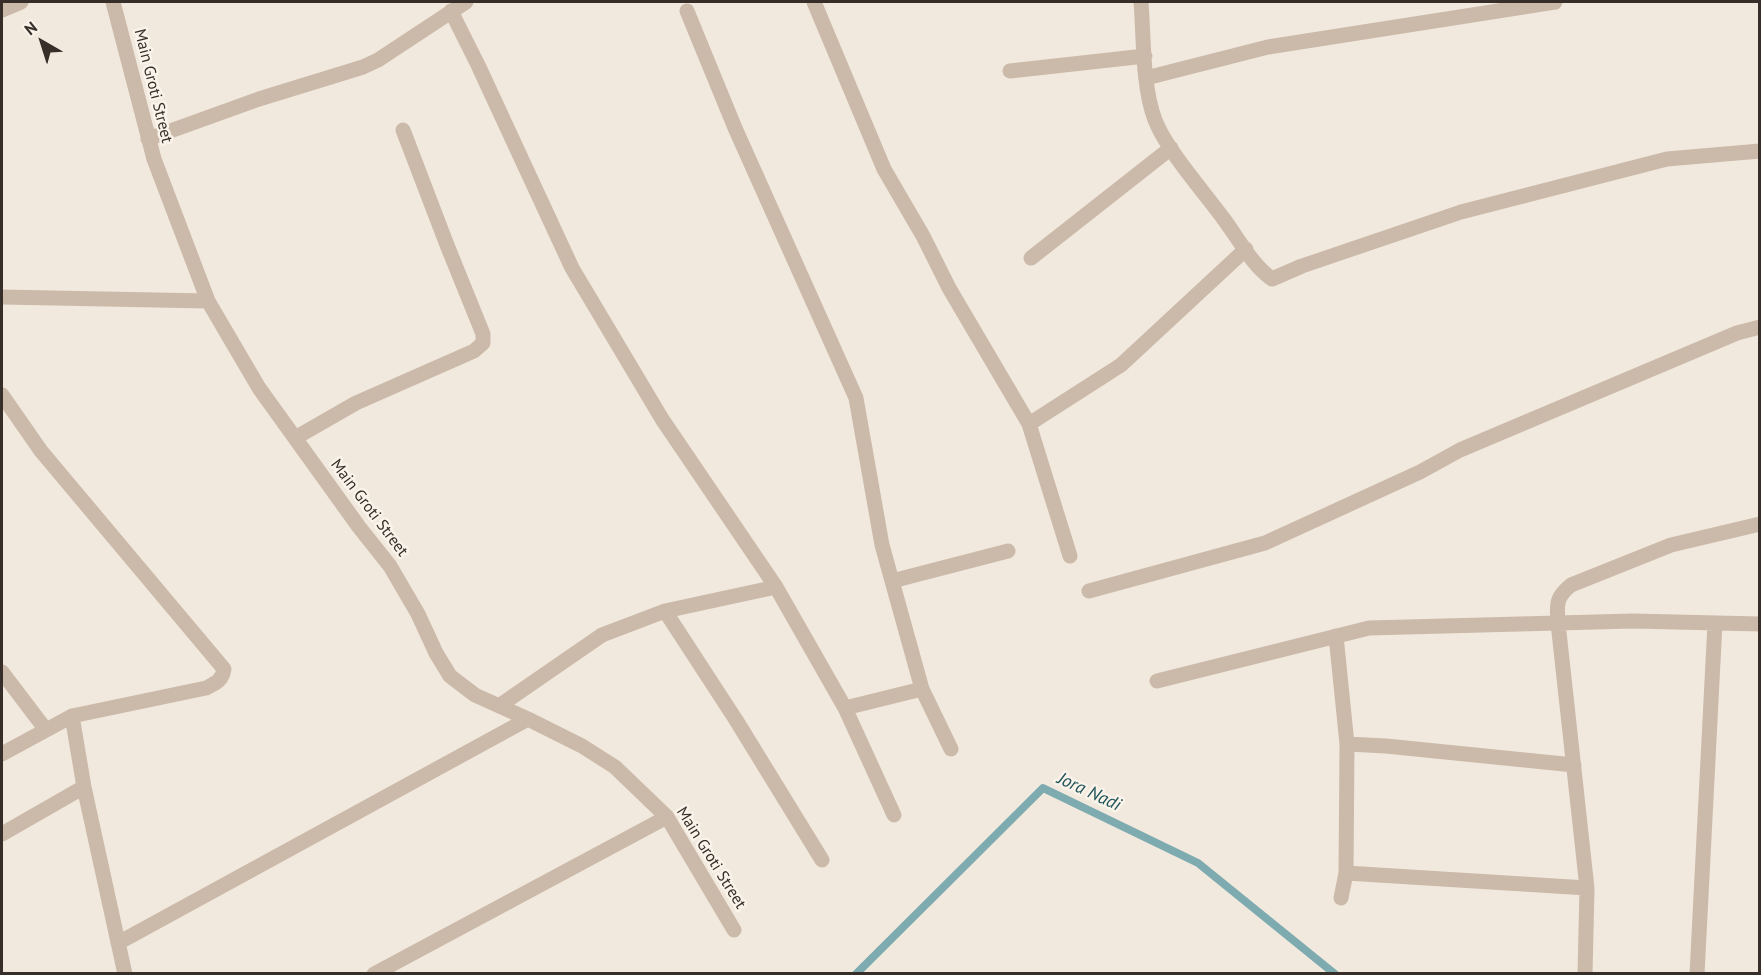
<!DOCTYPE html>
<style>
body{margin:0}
#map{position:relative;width:1761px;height:975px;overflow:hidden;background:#f2e9de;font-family:"PT Sans",sans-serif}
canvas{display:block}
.frame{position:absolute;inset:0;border:3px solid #382e29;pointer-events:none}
.north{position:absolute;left:12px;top:12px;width:60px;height:60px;-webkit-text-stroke:4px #faf3ea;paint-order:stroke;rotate:321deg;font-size:16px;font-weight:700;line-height:24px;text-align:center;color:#382e29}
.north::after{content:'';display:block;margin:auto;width:21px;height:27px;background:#382e29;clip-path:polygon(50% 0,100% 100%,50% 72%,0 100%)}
</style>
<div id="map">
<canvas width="1761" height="975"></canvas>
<div class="frame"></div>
<div class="north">N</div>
</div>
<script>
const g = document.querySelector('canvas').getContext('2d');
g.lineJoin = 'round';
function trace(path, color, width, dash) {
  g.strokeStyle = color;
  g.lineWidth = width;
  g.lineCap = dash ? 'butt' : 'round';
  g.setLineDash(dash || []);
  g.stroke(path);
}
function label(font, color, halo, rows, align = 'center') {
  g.font = font + ' "PT Sans",sans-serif';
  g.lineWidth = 5;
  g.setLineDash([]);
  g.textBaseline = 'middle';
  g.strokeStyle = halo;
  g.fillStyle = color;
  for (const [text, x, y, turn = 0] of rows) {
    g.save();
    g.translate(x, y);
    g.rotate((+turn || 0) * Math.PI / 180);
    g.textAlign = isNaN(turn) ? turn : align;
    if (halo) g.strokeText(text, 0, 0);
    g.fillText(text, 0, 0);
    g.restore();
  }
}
trace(new Path2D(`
 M856,974L1043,788L1198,863L1335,974`), '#7dabaf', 8);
trace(new Path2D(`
 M113,2L154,159L208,301L259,388L359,527L390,566L418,614L436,653L450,676L475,695L528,719L582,746L615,767L667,817L734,930
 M814,2L884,169L923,236L949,288L1029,424L1070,556
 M1141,2C1144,39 1142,85 1155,120C1166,149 1204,192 1223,218C1238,238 1252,265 1272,279L1302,266L1461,212L1667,159L1760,151
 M2,10L21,2
 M451,11L478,65L572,268L662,419L776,587L845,708L894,815
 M687,11L735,128L856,398L882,545L922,689L951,749
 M1010,71L1145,56
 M1146,78L1268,47L1555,2
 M148,139L259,99L363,67L378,60L466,2
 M1031,258L1171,148
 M2,297L208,301
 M2,395L41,451L224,669C222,681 216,683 206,688L72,716L2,754
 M1029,424L1121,365L1246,249
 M295,438L356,403L474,351L483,343V334L447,245L403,130
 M892,581L1008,551
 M1089,591L1265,543L1420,472L1460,450L1737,333L1760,327
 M665,611L736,720L822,860
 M1336,636L1347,744L1346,873L1341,898
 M2,672L46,730
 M1157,681L1369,628L1633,621L1760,624
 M499,706L602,635L665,611L776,587
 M845,708L922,689
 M72,716L84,787L125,974
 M1347,744L1386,746L1574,765
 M2,834L84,787
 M1346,873L1587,888
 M118,943L528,719
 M374,974L667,817
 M1585,974L1587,888L1558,623C1557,605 1555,598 1571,585L1671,545L1760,524
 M1697,974L1715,623`), '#cbbaa9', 15);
label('16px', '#382e29', '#faf3ea', [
 ["Main Groti Street",153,86,76],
 ["Main Groti Street",369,508,53],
 ["Main Groti Street",711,858,58]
]);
label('italic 18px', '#1f5359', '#faf3ea', [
 ["Jora Nadi",1089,792,25]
]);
</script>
